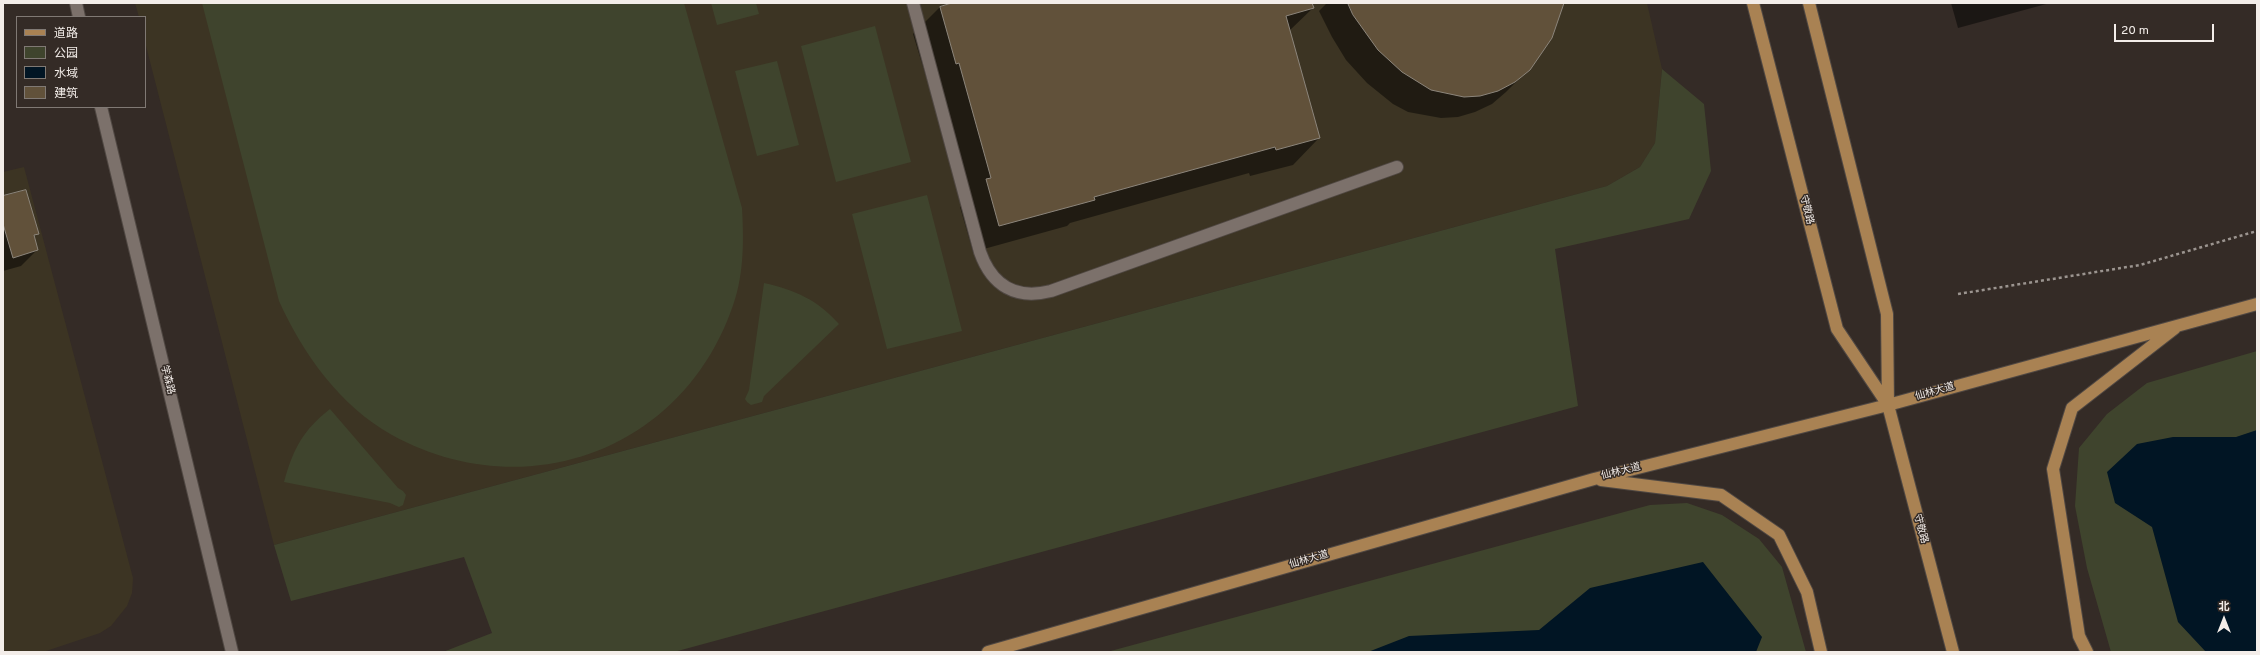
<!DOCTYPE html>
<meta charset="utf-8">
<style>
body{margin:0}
#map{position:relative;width:2260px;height:655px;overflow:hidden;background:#342b26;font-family:Overpass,"Noto Sans SC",sans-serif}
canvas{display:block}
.frame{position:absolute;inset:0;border:4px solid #f3ede9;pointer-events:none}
.legend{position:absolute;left:16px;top:16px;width:130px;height:92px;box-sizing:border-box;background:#342b26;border:1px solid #807974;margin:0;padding:5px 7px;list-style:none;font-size:12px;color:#f3ede9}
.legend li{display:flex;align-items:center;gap:8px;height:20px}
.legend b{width:20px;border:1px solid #807974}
.north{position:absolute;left:2204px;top:599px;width:40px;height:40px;-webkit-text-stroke:3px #342b26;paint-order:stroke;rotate:0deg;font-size:11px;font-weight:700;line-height:16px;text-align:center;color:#f3ede9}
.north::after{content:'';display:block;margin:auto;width:14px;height:18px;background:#f3ede9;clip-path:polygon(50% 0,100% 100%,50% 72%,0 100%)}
.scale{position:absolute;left:2114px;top:24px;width:100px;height:18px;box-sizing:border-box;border:2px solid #f3ede9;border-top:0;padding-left:5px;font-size:12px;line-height:14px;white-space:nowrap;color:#f3ede9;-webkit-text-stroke:3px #342b26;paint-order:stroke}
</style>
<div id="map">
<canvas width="2260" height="655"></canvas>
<div class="frame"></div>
<ul class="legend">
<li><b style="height:5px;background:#a98253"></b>道路</li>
<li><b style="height:11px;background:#3f442d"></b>公园</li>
<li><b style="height:11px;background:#011524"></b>水域</li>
<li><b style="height:11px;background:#61513a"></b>建筑</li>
</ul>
<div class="north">北</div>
<div class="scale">20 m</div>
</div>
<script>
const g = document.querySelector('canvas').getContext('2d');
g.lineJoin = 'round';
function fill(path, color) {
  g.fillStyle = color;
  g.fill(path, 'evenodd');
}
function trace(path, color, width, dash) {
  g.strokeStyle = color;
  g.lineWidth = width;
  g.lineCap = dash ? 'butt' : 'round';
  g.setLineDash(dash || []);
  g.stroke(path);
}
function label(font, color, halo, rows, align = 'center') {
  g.font = font + ' Overpass,"Noto Sans SC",sans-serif';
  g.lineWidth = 3;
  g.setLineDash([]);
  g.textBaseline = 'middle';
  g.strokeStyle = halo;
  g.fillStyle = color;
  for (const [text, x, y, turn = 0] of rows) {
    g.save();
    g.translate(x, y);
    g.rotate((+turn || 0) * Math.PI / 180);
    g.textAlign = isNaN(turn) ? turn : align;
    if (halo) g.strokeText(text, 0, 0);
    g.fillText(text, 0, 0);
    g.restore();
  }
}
fill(new Path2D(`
 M135,3H1647L1662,69L1655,143L1640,167L1607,186L274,545L145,42V17H139Z
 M24,167L133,578L132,593L127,606L111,626L100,633L43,652H3V172Z`), '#3c3423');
fill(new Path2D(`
 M202,3H684L742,208C744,243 744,278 731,311C679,453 523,507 392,435C340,406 303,354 279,301Z
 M711,3H756L759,14L717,25Z
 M875,26L911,162L836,182L801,46Z
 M777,61L799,145L757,156L735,71Z
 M1662,69L1704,104L1711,171L1689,219L1555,249L1578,406L674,652H443L492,633L464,557L291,601L274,545L1607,186L1640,167L1655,143Z
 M927,195L962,331L887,349L852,214Z
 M764,283C795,290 818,300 839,324L764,396L762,402L751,405L747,402L745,399L749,390Z
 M2257,351V652H2111L2087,568L2075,506L2079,448L2107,414L2147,383Z
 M330,409L398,488L403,491L406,495L403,505L399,507L390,503L284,482C293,449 303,430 330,409Z
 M1687,503L1722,515L1759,539L1782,567L1806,652H1107L1650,505Z`), '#3f442d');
fill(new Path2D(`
 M2257,430V652H2206L2178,622L2152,527L2115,503L2107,472L2137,444L2173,437H2236Z
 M1703,562L1762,637L1756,652H1368L1409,636L1539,630L1590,588Z`), '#011524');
fill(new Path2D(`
 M956,3H1311L1313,8L1289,31L1319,138L1293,165L1250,176L1249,173L1070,223L1067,226L973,252L960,207L964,203L932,90H930L913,34L940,7Z
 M1327,3H1563L1552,38L1529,69L1506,92L1492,104L1475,112L1458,117L1441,118L1408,112L1393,104L1367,83L1346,60L1332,37L1319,11Z
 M1951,3H2050L1958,28Z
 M3,197L37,233L33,237L37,250L21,266L3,271Z`), '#0007');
const building = new Path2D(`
 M952,3H1312L1314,8L1286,16L1320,138L1276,150L1275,147L1094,197L1095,200L999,226L986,179L991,178L959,63L956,64L940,7Z
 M1348,3H1564L1552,38L1530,70L1515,82L1498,91L1480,96L1464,97L1431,90L1402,72L1378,50L1353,15Z
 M26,190L39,234L34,235L38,250L13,258L3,224V196Z`);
fill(building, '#61513a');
trace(building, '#8c857b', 1);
const minor = new Path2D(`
 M76,3L79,17
 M913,3L980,252C992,286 1016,300 1051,291L1397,167
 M101,107L232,652`);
const major = new Path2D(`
 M1753,3L1837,329L1888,405
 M1809,3L1887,314L1888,405L1953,652
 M1601,480L1721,495L1779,535L1807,592L1821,652
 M988,652L1594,479L1888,405L2257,304
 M2087,652L2079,636L2053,469L2072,408L2175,328`);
trace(minor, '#504843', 14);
trace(major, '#504843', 14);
trace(new Path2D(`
 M1958,294L2140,265L2257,231`), '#9b948f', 2.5, [3, 3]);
trace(minor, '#7c716b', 12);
trace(major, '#a98253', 12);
label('10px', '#f3ede9', '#342b26', [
 ["守敬路",1806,210,76],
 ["学森路",167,380,76],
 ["仙林大道",1935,392,-16],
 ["仙林大道",1621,472,-14],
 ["守敬路",1920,529,75],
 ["仙林大道",1309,560,-16]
]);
</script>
